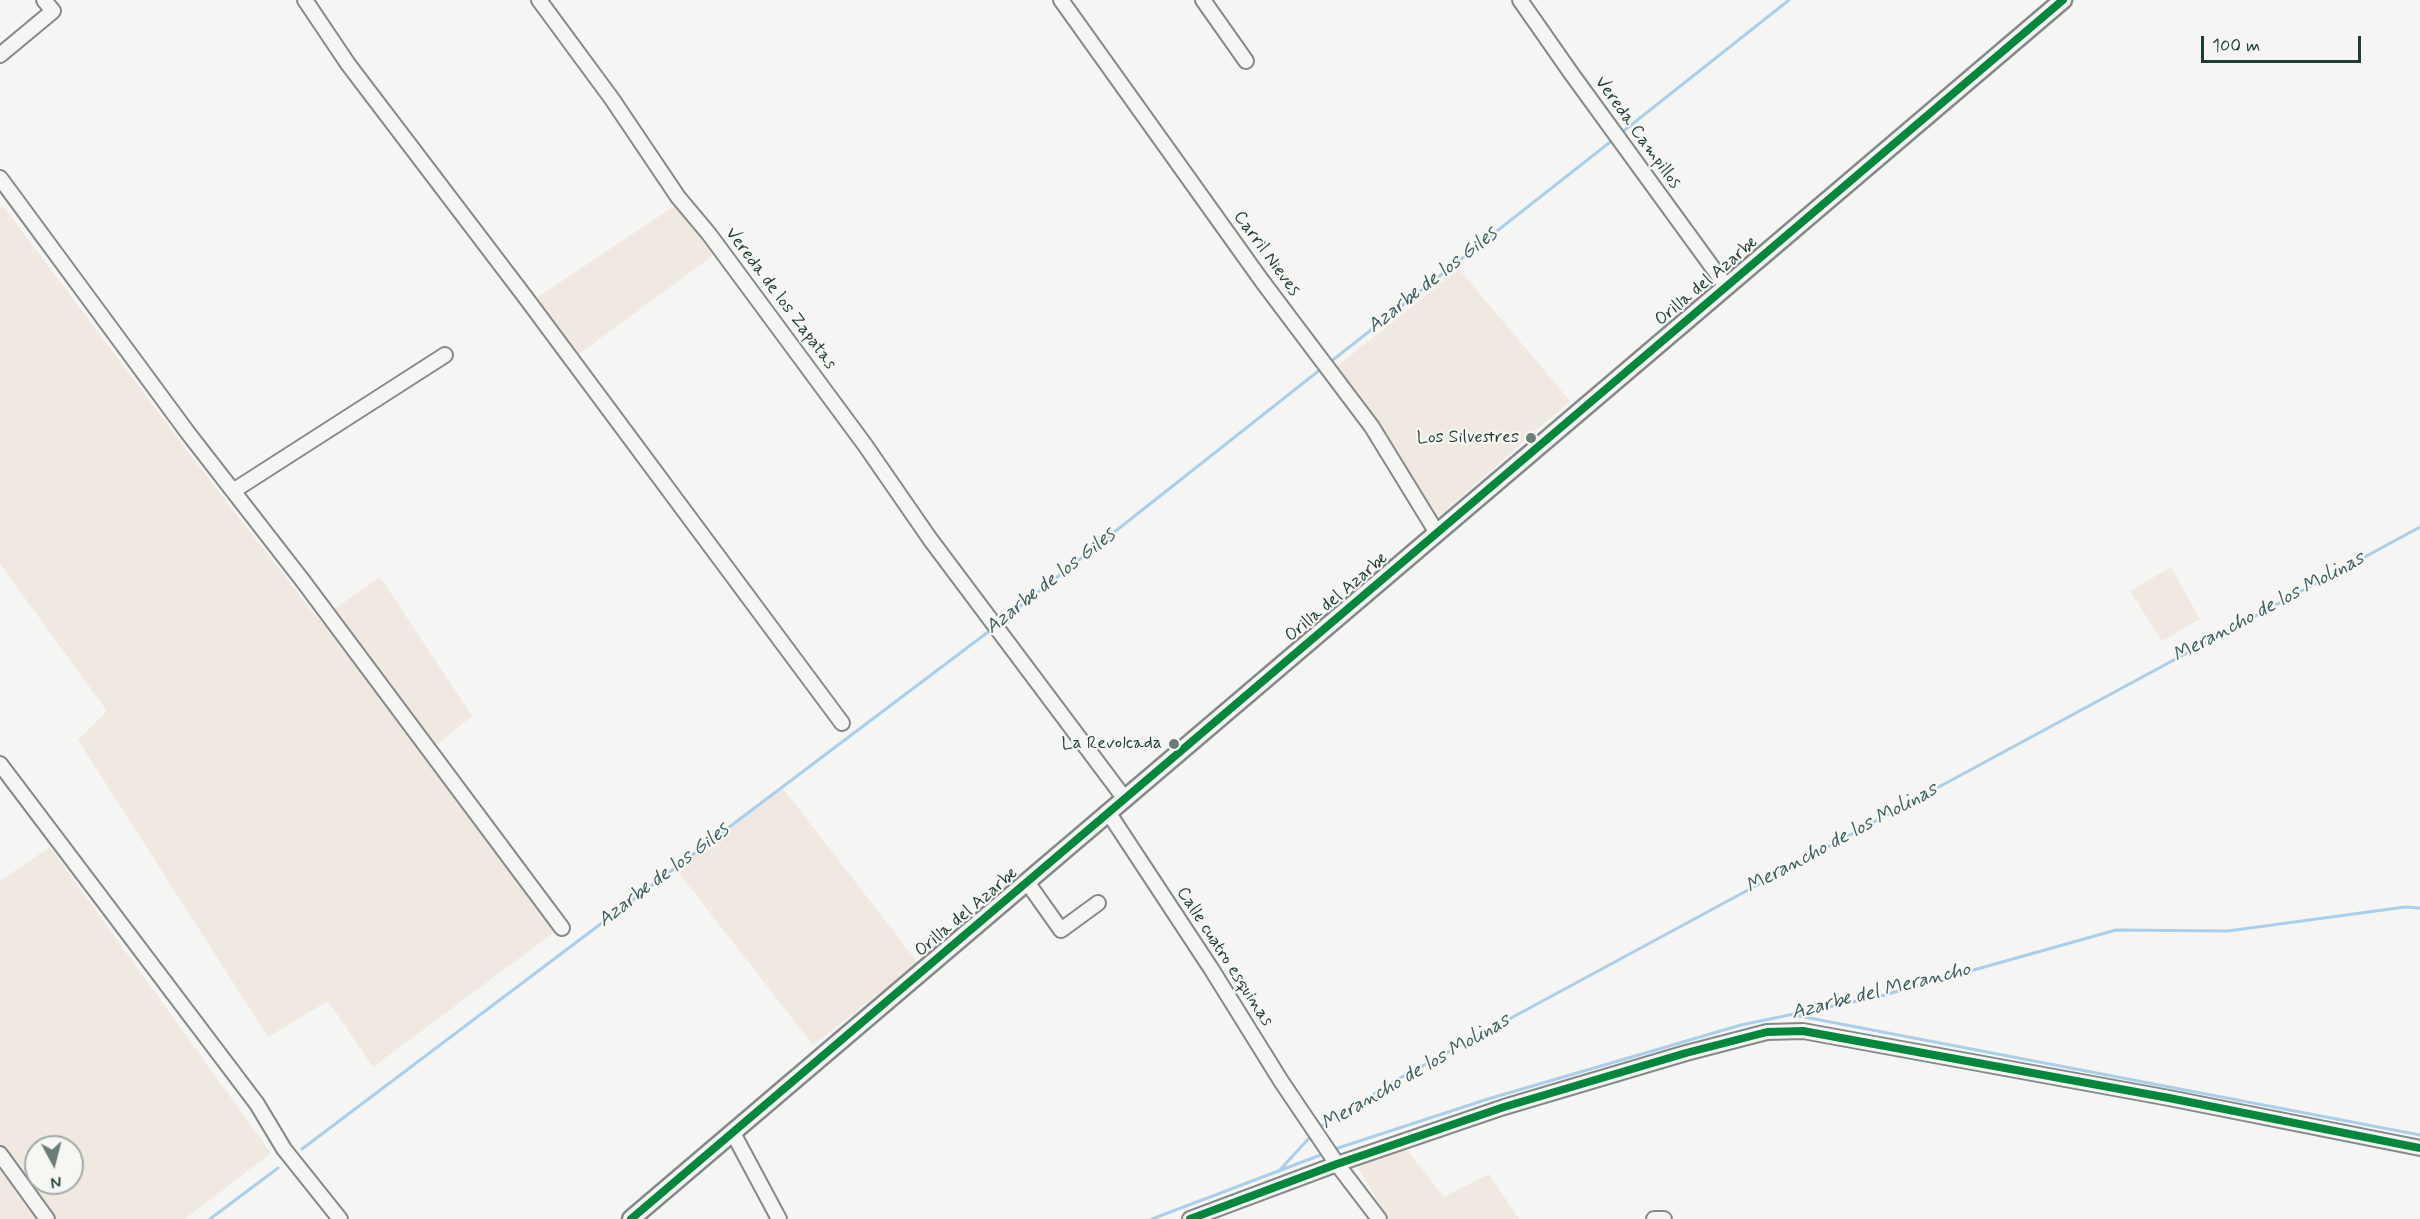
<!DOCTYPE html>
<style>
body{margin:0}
#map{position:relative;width:2420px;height:1219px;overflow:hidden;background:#f5f5f3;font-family:Mynerve,sans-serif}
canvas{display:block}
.north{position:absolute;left:24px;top:1135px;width:60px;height:60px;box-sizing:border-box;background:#f6f6f2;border:2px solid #a0aca6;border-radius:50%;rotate:173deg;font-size:16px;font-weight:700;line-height:24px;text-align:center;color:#1f3d34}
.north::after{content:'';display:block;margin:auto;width:21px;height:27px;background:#6a7d77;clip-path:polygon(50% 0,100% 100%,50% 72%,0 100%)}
.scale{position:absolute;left:2201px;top:36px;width:160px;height:27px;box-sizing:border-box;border:3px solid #1f3d34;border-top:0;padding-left:8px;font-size:18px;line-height:21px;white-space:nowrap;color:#1f3d34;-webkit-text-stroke:4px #f6f6f2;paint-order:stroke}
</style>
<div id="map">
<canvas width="2420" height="1219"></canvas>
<div class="north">N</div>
<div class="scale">100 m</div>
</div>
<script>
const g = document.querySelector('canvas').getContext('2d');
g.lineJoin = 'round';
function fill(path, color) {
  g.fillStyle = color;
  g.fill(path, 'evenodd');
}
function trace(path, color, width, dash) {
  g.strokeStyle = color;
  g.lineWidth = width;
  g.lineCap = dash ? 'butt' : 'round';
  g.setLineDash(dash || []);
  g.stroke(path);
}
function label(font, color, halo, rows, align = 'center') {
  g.font = font + ' Mynerve,sans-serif';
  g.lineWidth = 4.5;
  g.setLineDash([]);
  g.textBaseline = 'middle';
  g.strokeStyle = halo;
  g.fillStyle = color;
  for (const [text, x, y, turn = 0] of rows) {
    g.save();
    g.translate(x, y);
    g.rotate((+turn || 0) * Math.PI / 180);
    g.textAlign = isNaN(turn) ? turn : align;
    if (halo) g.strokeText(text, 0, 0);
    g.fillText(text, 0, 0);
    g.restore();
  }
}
fill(new Path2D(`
 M679,203L715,254L564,365L523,307Z
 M3,206L208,478L319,620L380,577L472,716L423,756L556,931L373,1067L328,1001L268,1037L78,740L107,711L0,564V208Z
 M1459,269L1570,401L1436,519L1337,366Z
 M2171,567L2200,619L2162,641L2130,591Z
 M782,787L918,963L813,1045L675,868Z
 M50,847L271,1153L185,1219H0V881ZM36,1147H72V1183H36Z
 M1407,1150L1444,1197L1489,1174L1519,1219H1388L1356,1164Z`), '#f0e9e1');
trace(new Path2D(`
 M1621,133L1789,0
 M1329,363L1614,139
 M999,623L1321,369
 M1794,1015L2420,1135
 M1318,1128L1400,1078L2420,527
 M302,1149L992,629
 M1332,1150L1488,1099L1741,1025L1881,996L2116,930L2228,931L2405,907L2420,908
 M1278,1172L1312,1135
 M210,1219L278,1168
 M1152,1219L1326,1153`), '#aacfeb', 3);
const minor = new Path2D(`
 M305,0L348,64L526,298L842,723
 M539,0L612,99L678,197L709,234L865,445L930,539L1125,799
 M1061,0L1262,281L1372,427L1437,533
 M1203,0L1246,61
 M1520,0L1571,73L1726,286
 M0,55L53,11L44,0
 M0,178L188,433L303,581L562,928
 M233,491L445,355
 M0,764L257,1104L284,1149L340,1219
 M1108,812L1212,970L1281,1081L1337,1164L1379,1219
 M1027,882L1061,930L1098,903
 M733,1133L779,1219
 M0,1154L47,1219
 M1190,1219L1337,1164L1504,1107L1686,1053L1767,1032L1803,1031L2169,1098L2420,1148
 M1654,1219H1664`);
const tertiary = new Path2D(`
 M631,1219L2063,0`);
trace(minor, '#858a88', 18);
trace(tertiary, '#858a88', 21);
trace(minor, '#f5f5f3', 14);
trace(tertiary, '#f5f5f3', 16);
trace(new Path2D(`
 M631,1219L2063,0
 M1190,1219L1337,1164L1504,1107L1686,1053L1767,1032L1803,1031L2169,1098L2420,1148`), '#00873e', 8);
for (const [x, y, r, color] of [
 [1531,438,6,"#6a7d77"],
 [1174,744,6,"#6a7d77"]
]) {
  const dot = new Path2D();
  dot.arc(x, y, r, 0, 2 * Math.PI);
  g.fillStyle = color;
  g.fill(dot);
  trace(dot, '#f6f6f2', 2);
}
label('18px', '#1f3d34', '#f6f6f2', [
 ["Vereda Campillos",1637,133,54],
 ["Carril Nieves",1266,254,54],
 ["Orilla del Azarbe",1707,282,-40],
 ["Vereda de los Zapatas",780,299,53],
 ["Orilla del Azarbe",1337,598,-40],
 ["Orilla del Azarbe",967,913,-40],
 ["Calle cuatro esquinas",1224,957,57]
]);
label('18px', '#1f3d34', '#f6f6f2', [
 ["Los Silvestres",1519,438],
 ["La Revolcada",1162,744]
], 'right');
label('italic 20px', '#3a5e61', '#f6f6f2', [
 ["Azarbe de los Giles",1433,281,-38],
 ["Azarbe de los Giles",1051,582,-38],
 ["Merancho de los Molinas",2269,608,-28],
 ["Merancho de los Molinas",1842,839,-28],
 ["Azarbe de los Giles",664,876,-37],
 ["Azarbe del Merancho",1881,992,-14],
 ["Merancho de los Molinas",1416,1073,-30]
]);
</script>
